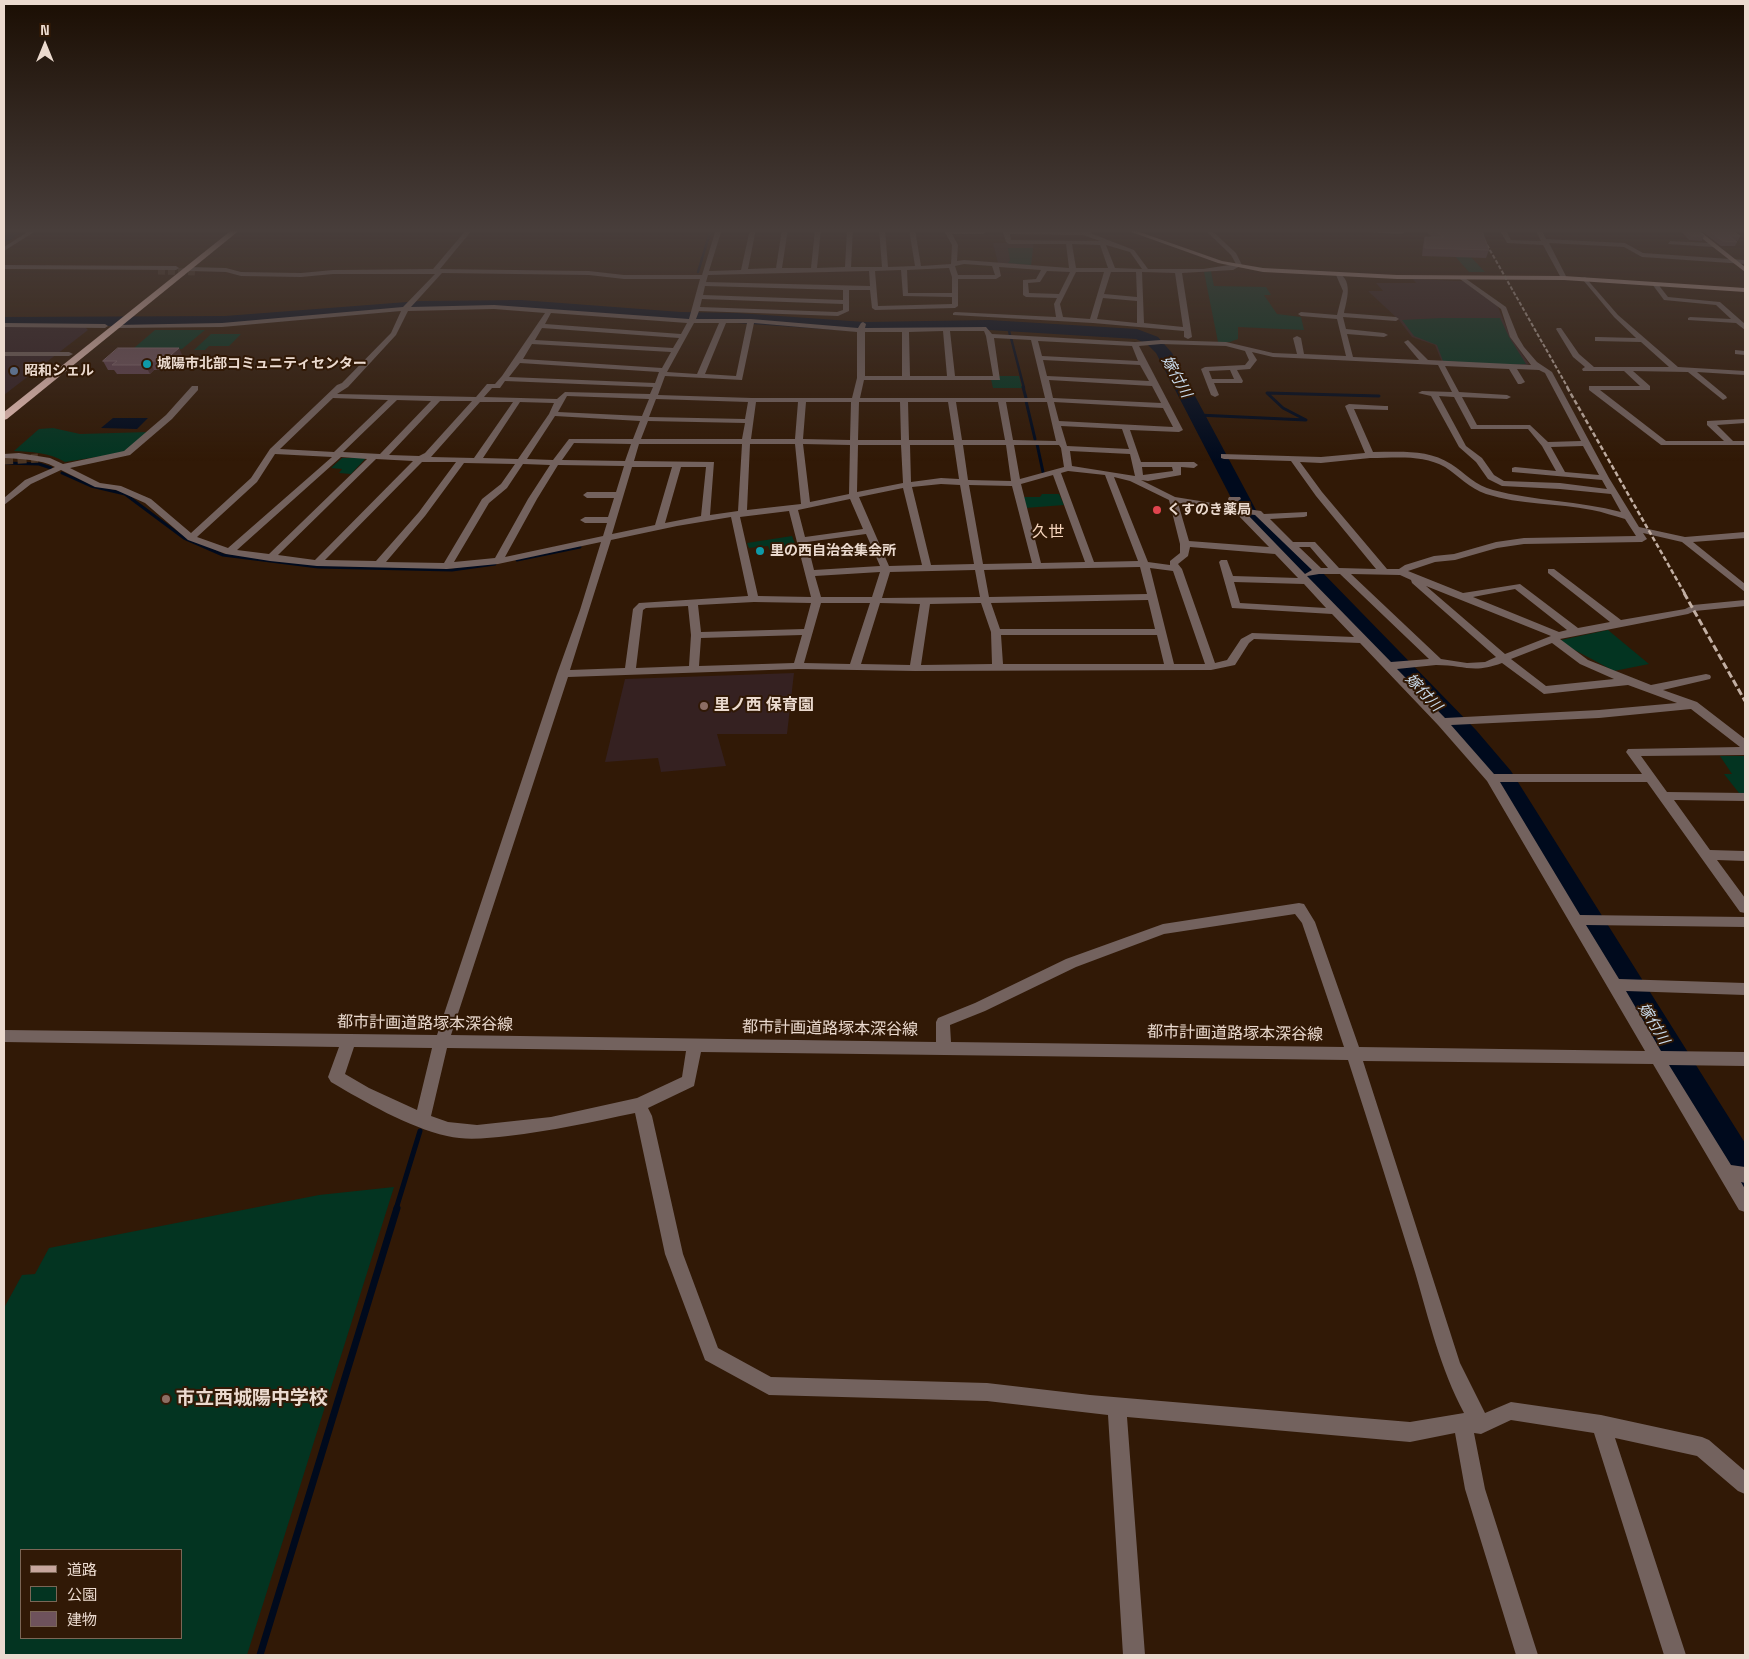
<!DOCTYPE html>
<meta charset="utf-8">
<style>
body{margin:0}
#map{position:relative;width:1749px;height:1659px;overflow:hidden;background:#311906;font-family:"Space Grotesk","Noto Sans JP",sans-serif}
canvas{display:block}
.frame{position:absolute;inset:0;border:5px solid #ebdacf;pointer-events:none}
.legend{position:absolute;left:20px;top:1549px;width:162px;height:90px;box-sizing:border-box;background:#311906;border:1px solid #7b6656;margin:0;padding:6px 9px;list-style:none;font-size:15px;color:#ebdacf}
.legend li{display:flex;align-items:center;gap:10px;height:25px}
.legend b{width:25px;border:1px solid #7b6656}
.north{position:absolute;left:20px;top:20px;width:50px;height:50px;-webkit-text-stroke:4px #311906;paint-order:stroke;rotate:0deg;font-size:14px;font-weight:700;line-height:20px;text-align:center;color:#ebdacf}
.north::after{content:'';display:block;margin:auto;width:18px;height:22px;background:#ebdacf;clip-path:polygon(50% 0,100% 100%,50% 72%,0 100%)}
</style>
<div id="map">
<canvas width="1749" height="1659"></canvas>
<div class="frame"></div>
<ul class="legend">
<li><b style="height:6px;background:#c7a69d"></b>道路</li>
<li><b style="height:14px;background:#033421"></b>公園</li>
<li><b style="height:14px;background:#6e525c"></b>建物</li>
</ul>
<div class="north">N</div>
</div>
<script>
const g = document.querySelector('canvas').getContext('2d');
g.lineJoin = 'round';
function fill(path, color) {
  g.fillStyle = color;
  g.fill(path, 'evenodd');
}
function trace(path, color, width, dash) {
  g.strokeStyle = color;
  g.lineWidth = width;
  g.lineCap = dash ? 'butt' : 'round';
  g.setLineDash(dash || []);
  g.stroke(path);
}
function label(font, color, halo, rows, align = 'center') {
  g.font = font + ' "Space Grotesk","Noto Sans JP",sans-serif';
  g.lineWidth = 4;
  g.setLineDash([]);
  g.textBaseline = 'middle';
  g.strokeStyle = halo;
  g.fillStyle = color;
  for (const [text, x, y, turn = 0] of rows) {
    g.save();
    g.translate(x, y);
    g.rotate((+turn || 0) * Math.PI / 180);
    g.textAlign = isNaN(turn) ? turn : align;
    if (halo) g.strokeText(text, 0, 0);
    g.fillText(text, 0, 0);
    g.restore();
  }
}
fill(new Path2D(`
 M4,327H85L88,330L4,395Z`), '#342125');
fill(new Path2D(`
 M993,243H1034L1031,265L998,263Z
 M1413,279L1463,281L1490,298L1498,307L1511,338L1529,364L1525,366L1442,362L1435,345L1412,337L1399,320L1368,291H1383L1376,283H1416Z
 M794,673L787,734H717L726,766L661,772L658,758L605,762L625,679Z`), '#352121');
fill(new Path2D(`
 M1452,237L1485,272H1469L1445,245Z
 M1008,248H1033L1031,265L1008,263L1010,260Z
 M1211,271L1214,286L1266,287L1271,295H1264L1277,314L1301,317L1304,330L1238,327V339L1230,342H1218L1204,272Z
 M1441,318H1500L1509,337L1526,364L1508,365L1443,361L1437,345L1414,336L1402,320Z
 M155,330H205L182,349L134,348Z
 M211,334H241L229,346H209L205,350H194Z
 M999,376H1019L1022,388H993L991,379Z
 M53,428L80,434L149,432L122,453L65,462C49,452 31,452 14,451L39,429Z
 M342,458H366L351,474L339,473L342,469L331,468Z
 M1042,494H1059L1064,505L1025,508L1023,497H1040Z
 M792,536L797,549L771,553L768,546L749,548L747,543Z
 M1608,630L1649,664L1614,671L1569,647L1561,640Z
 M1720,756H1745V793H1739L1724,774H1732Z
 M394,1187L247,1655H4V1308L22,1275L35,1274L49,1248L319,1195ZM21,1550H181V1638H21Z`), '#033421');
fill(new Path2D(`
 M113,418H148L137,429L101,428Z`), '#000a1d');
trace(new Path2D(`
 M698,272L711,229
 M1008,326L1010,335
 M1011,338L1024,388`), '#000a1d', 2.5);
trace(new Path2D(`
 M1023,387L1026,398
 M1026,401L1035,439
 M1198,415L1306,420L1283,408L1267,393L1379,396
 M1037,444L1043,472
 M4,463L39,464L51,468
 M62,473L91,486L125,494L184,538L223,555L318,567L452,570L495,564
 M517,560L580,547`), '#000a1d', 3);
trace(new Path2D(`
 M396,1209L420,1131`), '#000a1d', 5);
trace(new Path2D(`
 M260,1655L397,1208`), '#000a1d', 7);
fill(new Path2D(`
 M10,229H25L9,241L4,242V233Z
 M521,300L681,312L737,313L865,322L989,320L1137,329L1158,337L1172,353L1256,510L1321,571L1476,730L1511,771L1745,1143V1192L1732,1187L1493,783L1458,742L1305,581L1241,517L1156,353L1147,344L1136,339L989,330L865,332L737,323L681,322L521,308L420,309L225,326H4V317L225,316L420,301Z`), '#000a1d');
trace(new Path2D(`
 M158,271L197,272`), '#4d3624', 7, [7, 3]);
trace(new Path2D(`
 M4,460L38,458`), '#4d3624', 9, [9, 4.5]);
fill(new Path2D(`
 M32,229H39L4,251V247Z
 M467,229H473L440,269L589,271L624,275H702L716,229H722L709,271L741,270L750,229H756L748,269L776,268L782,229H788L782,268H811L815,229H821L817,268L845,267L847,229H853L851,267H882L879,229H885L888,267L915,266L909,229H915L921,266L951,264L952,245L943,229L983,230L986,232L983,234H952L958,245L957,261L964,260L1069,268L1066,244H1009L1006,242L1003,232L1006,230L1084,231L1104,229L1090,233L1134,250L1148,269H1203L1236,264L1231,255L1204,229H1210L1236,253L1242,265L1233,270L1182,273L1192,337L1188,339L1184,337V331L1093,323L953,315V313L955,312L1056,317L1054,304L1057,298L1026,297L1023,295V280L1036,279L1041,270L999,267L1001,276L996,279H958V306L955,308L875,310L872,308L870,290H849V311L838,316L699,311L696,319H751L858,328L861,323L863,322L866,324L865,328L986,327L992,334L1135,342L1161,340L1226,342L1273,353L1297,354L1293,338L1297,336L1301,338L1304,354L1346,356L1337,319L1301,316L1298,314L1301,312L1337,315L1343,291L1336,275L1339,273C1353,282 1347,299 1344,313L1396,317L1399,319L1396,321L1343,317L1346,329L1384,333L1388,335L1384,337L1347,334L1353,357L1419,360L1404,342L1408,340L1428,360L1531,365L1510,337L1501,309L1460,279L1459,278L1462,276L1506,307L1518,337L1524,347L1537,362L1552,372L1609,478L1639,527L1685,537L1745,532V538L1693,542L1745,584V592L1682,542L1643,533L1647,539L1642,542L1524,544L1497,548L1455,560L1435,562L1408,571L1463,593L1520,584L1578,628L1610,622L1548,573V569H1554L1621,620L1685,609L1693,605L1745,600V606L1695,611L1688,614L1560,639L1588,660L1651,685L1706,674L1710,675L1711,677L1710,679L1663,690L1697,702L1745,739V755L1641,756L1667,792L1745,793V801L1674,800L1710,850L1745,851V861L1717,860L1745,898V913L1740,912L1647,782H1500L1580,915L1745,917V927L1586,925L1619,979L1745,983V995L1626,991L1661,1051L1745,1052V1066L1669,1065L1731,1165L1745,1167V1183L1741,1182L1745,1189V1212L1739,1210L1653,1064L1363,1061L1460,1363L1485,1413L1511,1402L1601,1415L1702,1437L1709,1440L1745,1471V1494L1738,1491L1697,1456L1615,1438L1686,1655H1664L1594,1433L1511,1420L1481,1434L1474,1433L1485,1489L1538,1655H1516L1465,1489L1455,1433L1410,1442L1127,1417L1145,1655H1123L1108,1415L987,1401L769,1395L705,1360L665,1254L635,1113C592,1122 551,1131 508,1136C488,1138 467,1141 447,1136C408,1127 365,1102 331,1082L328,1077L339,1047L4,1042V1030L437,1035L557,674L580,610L601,542L498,564L447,569L317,566L270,561L226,554L188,540L145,503L116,490L95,487L61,470L31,484L4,505V498L25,480L55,467C40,459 20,459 4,458V454L19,453L50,458L63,464L124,451L166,415L192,386H198V390L172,419L130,455L70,468L100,483L121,486L151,499L191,533L251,478L270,449L337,385L342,383L391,333L401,311L222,327L118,328L116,327V325L222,323L403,307L435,274H333L301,277L241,276L226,272L189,271L186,269L189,267L226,268L241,272L301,273L333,270L433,269ZM1010,234L1083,235L1100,241L1011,240ZM1072,244L1100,245L1108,268H1076ZM1106,245L1130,252L1142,269L1115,268ZM964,264L992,266L995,275H958L955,266ZM949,268L952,277V293H908L907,270ZM901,270L903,296L952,297V304L878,306L875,271ZM869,271L870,286L706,282L708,275ZM1047,271L1070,272L1059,294L1029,293L1028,283L1040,282ZM1076,272H1104L1090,319L1063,317L1060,304ZM1111,272H1136L1137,297L1104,294ZM1142,272L1175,273L1183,327L1144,323ZM442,273L589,275L624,279H700L689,319L494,305L411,307ZM705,286L843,290V300L703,295ZM1103,298L1137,301V323L1097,319ZM702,299L843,304V310L837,312L700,307ZM494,309L545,313L502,376L495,384H487L476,397L337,394L348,387L396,335L408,311ZM551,313L687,323L681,334L545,324ZM694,323H719L697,374L667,372ZM726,323H747L736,376L705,374ZM754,323L857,332V378L852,398H752L658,395L665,376L742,380ZM542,328L679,338L673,348L535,340ZM943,331L947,376H910L909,332ZM950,331H984L986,336L993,376H955ZM865,332H902V376H865ZM994,338L1031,340L1045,398H860L864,380H1000ZM1038,341L1132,346L1138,361L1042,356ZM532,344L671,352L662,368L523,359ZM1161,344L1226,346L1245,351L1249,360L1245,365L1205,367L1201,369L1211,395L1215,397L1219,395L1214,383H1242L1243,381L1237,370L1250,369L1257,360L1252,352L1273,357L1438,365L1452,392L1422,391L1418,393L1431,396L1459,447L1476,462L1488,479L1502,486L1560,489L1611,494L1621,512C1579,501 1535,501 1493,490C1476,486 1465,473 1451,464C1428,449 1400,452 1373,452L1354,409L1388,410V406H1385L1349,404L1345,406L1365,453L1321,457L1221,454V458L1224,459L1291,461L1316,496L1376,569L1339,568L1315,542H1293L1270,519L1304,517L1307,516V512L1264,514L1261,511L1241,508L1238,501L1241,499L1240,497H1229L1228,499L1231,506L1175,497L1141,480L1148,481L1181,475V467L1194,468L1198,465L1194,462H1141L1130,430L1179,432L1183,430L1139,346ZM1043,360L1140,365L1149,381L1047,376ZM520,363L659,372L655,383L509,377ZM1445,366L1509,369L1518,384H1521L1525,382L1517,369L1539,370L1545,373L1581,441L1548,442L1530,425H1477L1462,397L1507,399L1511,397L1507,395L1459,392ZM1230,370L1234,379H1212L1209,371ZM1049,380L1152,386L1161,403L1053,398ZM505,381L653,387L650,394L565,392L557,399L484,397L492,388H500ZM567,396L649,399L642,416L558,412ZM1439,396L1454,397L1471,429H1528L1542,446L1556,471L1515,467L1512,468V472L1602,480L1607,489L1560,483L1504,481L1494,475L1482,458L1466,446ZM333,398L388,400L334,452L280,449ZM656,399L748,402L745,419L649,417ZM397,400L431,401L380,454L343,452ZM440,401H472L425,453L419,456L389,455ZM480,402H513L474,458L431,457ZM520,402L554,403L549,414L518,459L483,458ZM756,402H798L795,439H751ZM806,402H851L850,440L803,439ZM859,402H900L901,440H858ZM908,402H948L954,440H909ZM956,402H998L1005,440H962ZM1006,402H1047L1056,441L1013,440ZM1054,402L1163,408L1173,427L1059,421ZM555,416L640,421L633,439H569L553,460L527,459ZM648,421L745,423L742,439H641ZM1061,426L1122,429L1129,449L1067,446ZM574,443L631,444L625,461L562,460ZM639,444H742L738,511L710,515L714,462L634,461ZM750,444H795L801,504L747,510ZM803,444L850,445L849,494L810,502ZM858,445H901L903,483L857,492ZM910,445H954L959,479L941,478L911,482ZM963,445H1006L1011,481L968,480ZM1014,445H1059L1061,448L1064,467L1020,479ZM1583,446L1599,475L1565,472L1551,447ZM1070,451L1130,454L1135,476L1072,466ZM275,454L332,457L228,548L197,537L257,482ZM341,457L367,459L269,554L237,550ZM1370,458C1395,458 1422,454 1445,467C1459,476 1469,488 1486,494C1520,505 1557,503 1592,510C1603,512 1614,516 1625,519L1636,536L1524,538L1496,542L1454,554L1434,556L1405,565L1399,569H1387L1322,492L1300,462L1321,463ZM376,459L413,461L315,560L278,555ZM422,462H456L419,512L376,561L325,560ZM464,463L515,464L501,484L482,499L444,563L386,562L425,516ZM523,464L550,465L528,499L495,558L454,562L489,503L507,488ZM558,465L624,466L616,492H587L583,495L587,498H614L608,517H585L580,520L585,523H607L603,536L505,557L537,499ZM632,467H672L655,525L612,534ZM681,467H706L701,516L665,523ZM1142,467H1172L1173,471L1143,475ZM1068,471L1105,475L1138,561L1094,562L1061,473ZM1053,475L1085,562L1041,563L1021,484ZM1114,477L1130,481L1169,500L1180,544V553L1170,561V565L1148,562ZM941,484L960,485L974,564L931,565L912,487ZM969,485L1012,486L1032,563L983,564ZM903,488L922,565L889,566L859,497ZM850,499L863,529L805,537L798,510ZM1178,503L1235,512L1269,547L1189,541ZM789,511L811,597L758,596L740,517ZM1247,514L1255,515L1312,570L1305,574ZM731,517L748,596L639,603L633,609L625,668L570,670L611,540L677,526ZM866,534L880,566L814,570L807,542ZM1190,547L1275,554L1298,578L1233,576L1227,560H1221L1219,562L1232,608L1332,614L1354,637L1252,633L1241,639L1227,660L1215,663L1182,569L1178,564L1188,556ZM1299,547H1310L1328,568H1321ZM1140,567L1147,594L989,597L984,570ZM1150,568L1173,571L1205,664H1174ZM975,570L980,597L882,598L890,572ZM880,572L872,597H821L815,576ZM1319,574H1340L1429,659L1391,662L1307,576ZM1351,574L1400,575L1411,580L1412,583L1496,657L1485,662L1467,663L1441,659ZM1234,582L1304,584L1326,608L1240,603ZM1426,586L1551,636L1505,654ZM1515,589L1567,630L1559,632L1473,597ZM1148,600L1155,629H1000L991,603ZM754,602L811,603L804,629L701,632L698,605ZM821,603H870L850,664L804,663ZM880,603L920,604L910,665L861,664ZM981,603L991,632L992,664L921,665L930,604ZM688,606L691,635L689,666L636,668L643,610L646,608ZM802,635L794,663L699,666L701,638ZM1001,635H1157L1164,664H1003ZM1254,639L1360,643L1438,725L1487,781L1645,1051L1359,1047L1315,922L1304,904L1299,903L1163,924L1066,959L975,1003L938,1018L936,1022V1042L451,1035L568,677L798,669L915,671L1211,670L1235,665L1249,643ZM1552,643L1580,664L1614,679L1546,686L1511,659ZM1502,663L1544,694L1628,685L1677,703L1599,710L1445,718L1397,669C1410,668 1423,666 1436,665C1464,665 1473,674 1502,663ZM1691,709L1740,747L1628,749L1626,752L1642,774H1494L1451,725L1599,718ZM1295,914L1302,923L1344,1047L951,1042L950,1025L985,1011L1076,967L1164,934ZM354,1047L432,1048L417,1110L369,1088L345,1074ZM447,1048L686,1051L682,1077L637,1098L551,1117L477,1125L448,1122L431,1116ZM701,1052L1348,1060C1371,1131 1393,1201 1415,1272C1429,1320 1440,1368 1464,1413L1410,1422L1090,1395L987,1383L771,1377L718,1348L683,1254L652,1116L648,1108L694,1086Z
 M1364,229L1402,230L1405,232L1402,234L1366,232Z
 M1499,229H1505L1511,240L1541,241L1535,229H1541L1546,239L1625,243L1643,253L1745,260V264L1642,257L1624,247L1549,243L1567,278L1564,280L1561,278L1543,245L1507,243Z
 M1670,241L1713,243L1716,245L1713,247L1668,244Z
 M4,265L176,266L179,268L176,270L4,269Z
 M1585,277L1618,315L1678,367L1745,371V375L1697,372L1726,396L1727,398L1723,400L1688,372L1633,371L1650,386V390H1600L1666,441H1724L1707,425V421L1745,419V423L1717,425L1733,441H1745V445H1661L1589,390V386H1640L1624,371H1583L1582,369L1585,367L1573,357L1556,329L1557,328H1561L1579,354L1594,367H1669L1641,342L1595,341V337H1598L1636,338L1614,317L1583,280V278Z
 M1653,283H1657L1668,297L1720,302L1745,324V330L1736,323L1688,320V318L1690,317L1731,319L1716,305L1664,300L1652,284Z
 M4,323L105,324L108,326L105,328L4,327Z
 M1735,350L1745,351V355L1735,354Z
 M4,352H69L73,354L69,356H4Z`), '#73625e');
fill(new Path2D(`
 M1123,229H1131L1222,261L1263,268L1397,275L1564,276L1745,288V292L1564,280L1397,279L1263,272L1218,263Z
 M1690,229H1697L1745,267V272Z`), '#c7a69d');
fill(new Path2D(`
 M233,229H241L7,419L4,420V412Z`), '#e9c0b6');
trace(new Path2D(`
 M1478,229L1568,388`), '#c2afa3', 2, [4, 2]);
trace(new Path2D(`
 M1567,387L1685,594`), '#c2afa3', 2.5, [5, 2.5]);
trace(new Path2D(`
 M1684,593L1745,701`), '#c2afa3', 3, [7, 3]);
fill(new Path2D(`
 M1429,229H1479L1489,250L1486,258L1422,256L1423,245L1425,237H1432L1428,233Z
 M1679,229H1695L1704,236L1702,241L1689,240Z
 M1699,229H1730L1740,236L1738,241L1735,240L1737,242L1735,246H1721Z
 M183,357L169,370H154L150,374H117L114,370H108L103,361Z`), '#5f414e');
fill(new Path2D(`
 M179,348L183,357L169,370L164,361Z
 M150,361L154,370L150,374L145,365Z`), '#462a2b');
const building = new Path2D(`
 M1434,229H1479L1482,231L1489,250L1425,248V237H1443Z
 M1685,229H1695L1704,236H1691Z
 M1707,229H1730L1740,236H1729L1737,242L1723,241Z
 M118,348H179L164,361H150L145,365H112L117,361H103Z`);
fill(building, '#6e525c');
trace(building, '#81676e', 1);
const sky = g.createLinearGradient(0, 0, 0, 461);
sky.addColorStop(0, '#1b0e03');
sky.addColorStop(0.5, '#483e3b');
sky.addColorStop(1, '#483e3b00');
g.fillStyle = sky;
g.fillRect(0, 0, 1749, 461);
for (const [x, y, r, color] of [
 [147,364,5,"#0f9aa8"],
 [14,371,5,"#5c6f8a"],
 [1157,510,5,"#e0444e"],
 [760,551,5,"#0f9aa8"],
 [704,706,5,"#8d6e63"],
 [166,1399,5,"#8d6e63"]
]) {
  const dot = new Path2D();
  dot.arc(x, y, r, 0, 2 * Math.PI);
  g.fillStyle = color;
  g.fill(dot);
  trace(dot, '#311906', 2);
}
label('bold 14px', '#ebdacf', '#311906', [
 ["城陽市北部コミュニティセンター",157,364],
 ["昭和シェル",24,371],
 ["くすのき薬局",1167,510],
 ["里の西自治会集会所",770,551]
], 'left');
label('italic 15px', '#cbddee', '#311906', [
 ["嫁付川",1176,377,61],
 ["嫁付川",1423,693,47],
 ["嫁付川",1653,1024,59]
]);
label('16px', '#f5d4bc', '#311906', [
 ["久世",1048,533]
]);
label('bold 16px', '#ebdacf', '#311906', [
 ["里ノ西 保育園",714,706]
], 'left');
label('16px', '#ebdacf', '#311906', [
 ["都市計画道路塚本深谷線",425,1024,1],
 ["都市計画道路塚本深谷線",830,1029,1],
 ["都市計画道路塚本深谷線",1235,1034,1]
]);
label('bold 19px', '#ebdacf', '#311906', [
 ["市立西城陽中学校",176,1399]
], 'left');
</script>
